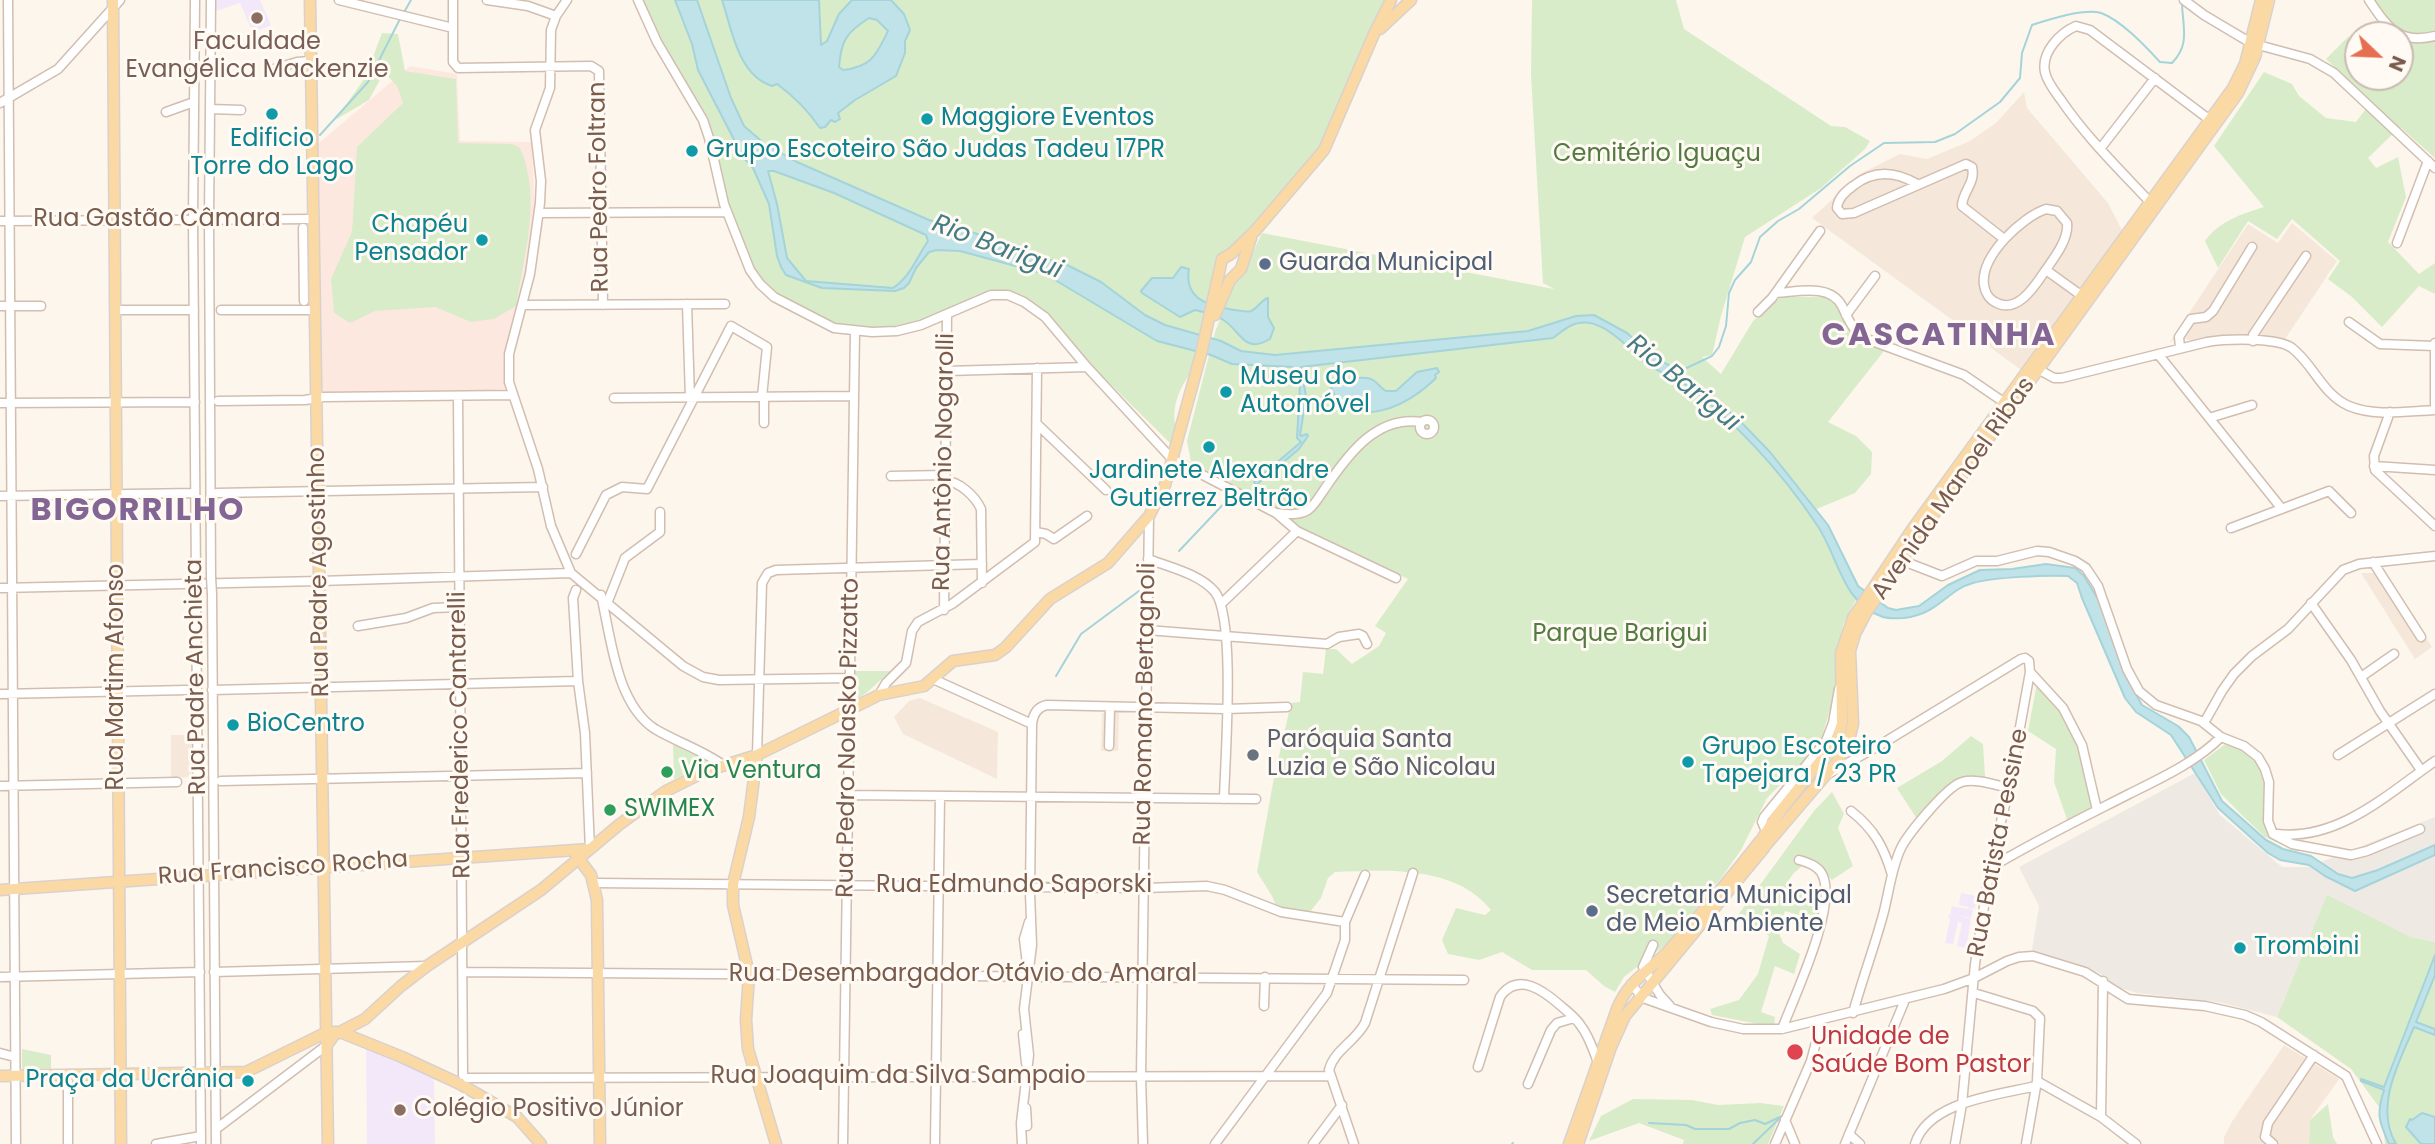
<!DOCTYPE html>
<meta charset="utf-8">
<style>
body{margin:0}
#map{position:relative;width:2435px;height:1144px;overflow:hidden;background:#fdf6ec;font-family:Poppins,sans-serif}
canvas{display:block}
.north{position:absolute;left:2344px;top:21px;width:70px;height:70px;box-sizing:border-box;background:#fffaf3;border:2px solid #cabbb1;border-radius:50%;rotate:113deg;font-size:19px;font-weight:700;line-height:28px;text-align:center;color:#7a5c4d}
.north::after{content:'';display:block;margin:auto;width:24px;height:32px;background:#e76f51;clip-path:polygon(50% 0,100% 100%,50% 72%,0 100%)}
</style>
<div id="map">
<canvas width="2435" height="1144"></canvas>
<div class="north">N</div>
</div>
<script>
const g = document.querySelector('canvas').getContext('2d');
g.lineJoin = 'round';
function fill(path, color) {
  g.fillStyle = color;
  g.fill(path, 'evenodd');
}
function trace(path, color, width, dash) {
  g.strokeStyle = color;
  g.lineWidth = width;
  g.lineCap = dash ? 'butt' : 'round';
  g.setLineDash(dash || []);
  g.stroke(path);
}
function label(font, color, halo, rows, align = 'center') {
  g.font = font + ' Poppins,sans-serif';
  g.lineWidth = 6;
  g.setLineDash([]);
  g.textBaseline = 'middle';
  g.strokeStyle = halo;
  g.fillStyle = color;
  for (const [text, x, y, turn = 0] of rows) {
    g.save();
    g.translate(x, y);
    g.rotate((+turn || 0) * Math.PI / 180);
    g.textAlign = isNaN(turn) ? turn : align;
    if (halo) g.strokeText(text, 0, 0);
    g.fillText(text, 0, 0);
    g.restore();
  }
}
fill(new Path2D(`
 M2024,92L2027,108L2108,203L2124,234L2024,372L1812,218L1860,174L1900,154L1927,159L1970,141L1996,123Z
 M2292,223L2337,261L2285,339L2253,335H2220L2192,341L2179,337L2170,342L2248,224L2278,243Z
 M2361,573H2385L2432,647L2415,659Z
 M920,698L998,732L997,779L903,734L894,717L909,701Z
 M1102,713H1119L1118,751H1101Z
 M171,735H194V777L171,778Z
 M2284,1045L2339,1079L2310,1120L2309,1144H2224V1137L2233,1120Z`), '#f5e8da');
fill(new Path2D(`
 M410,66L457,74L460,141L532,142L535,215L520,303L503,356L505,389L450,394L321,393L319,143Z`), '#fde8e0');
fill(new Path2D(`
 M2195,773L2220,815L2282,867H2308L2435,817V942L2411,937L2327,896L2277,1017L2223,1003L2137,993L2117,987L2099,973L2032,950L2039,906L2019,867Z`), '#efe9e4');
fill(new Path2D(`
 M215,0H260L271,25L253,33L240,3L216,11Z
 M1961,893L1977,896L1975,908L1969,909L1973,910L1971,918L1959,916L1971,919L1966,948L1957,946L1962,923L1958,922L1953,944L1945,943L1950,920L1948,915H1950L1952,906L1967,909L1969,907L1959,905Z
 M366,1046L434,1077L435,1144H367Z`), '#f3e8fa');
fill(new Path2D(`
 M642,0H1385L1320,145L1241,240L1218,255L1196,366C1180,386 1168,409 1178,434L1170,443L1084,358L1051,318L1031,302L1014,294L1001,292C934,317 877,346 807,312C792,305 773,295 763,283C758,277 755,266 751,259C741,236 731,213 724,189C718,169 716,147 709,127C692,82 658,45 642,0Z
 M1532,0H1676L1684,29L1831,126L1845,127L1870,141L1865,149L1821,188L1745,237L1721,316L1712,355L1702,357L1721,374L1753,321L1781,297H1823L1833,301L1856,338L1884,351L1828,422L1856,436L1872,452L1871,474L1855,493L1812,511L1859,594L1843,625L1838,661L1836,688L1821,741L1793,776L1786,779L1767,798L1741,850L1722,877L1668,943L1624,977L1615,992L1604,986L1586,970H1532L1502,952L1479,960L1448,954L1442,940L1456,908L1485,915L1491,910C1455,865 1387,870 1335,872L1328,878L1321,898L1309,913L1288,911L1276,906L1272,896L1257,872L1273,783L1291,703L1300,702L1303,672L1323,674L1326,649H1336L1352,664L1379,646L1386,633L1375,626L1408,579L1300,528L1276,507L1191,462L1187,441L1215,332L1234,284C1244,278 1255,246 1262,233L1554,289L1543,283L1531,75Z
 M2374,0H2435V158L2400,127L2368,158L2376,168L2398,157L2406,197L2388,242L2419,274L2435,263V294L2419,286L2382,327L2352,297L2328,279L2340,261L2292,219L2277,239L2248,221L2218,268L2205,241C2219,221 2242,214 2264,207L2214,146L2264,72L2292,84L2299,96L2326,118L2356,122L2371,102L2326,59L2348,37L2358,41V77H2400V47L2407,35L2391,24Z
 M382,33L398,34L405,71L456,79L458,143L512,144L520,148C542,197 524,256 516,306L494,319L471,322L435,307L375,311L350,323L334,313L331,279L352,232L357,147L403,103L397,86L384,72L369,100L335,120L365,78Z
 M855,671H891C877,682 871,691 856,700Z
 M2037,683L2061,710L2078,745L2087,771L2091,809L2068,822L2054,782L2056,749L2028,731Z
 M1971,736L1983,744L1985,777L1956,780L1917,819L1897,788L1942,761Z
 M2228,742C2271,766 2265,779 2266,824L2300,849L2298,852L2265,837L2246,819L2221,794L2204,760Z
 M673,744L712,763L674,779Z
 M1832,792L1844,814L1838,828L1853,866L1832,880L1811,858L1793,874L1786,884L1819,900L1818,921L1785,911L1778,931L1783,943L1800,954L1794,974L1775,966L1761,1012L1775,1017L1774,1027L1712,1015L1710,1009L1739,1000L1758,974L1769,936L1738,915L1814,811Z
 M2327,895L2411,937L2435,942V1144H2385L2382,1111L2351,1069L2277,1017Z
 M22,1049L51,1055V1071L22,1072Z
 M1633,1099L1692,1100L1718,1105L1760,1103L1784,1106L1768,1144H1683L1684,1140L1639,1123L1589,1141L1601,1116Z
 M2328,1104L2333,1137L2337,1144H2309L2310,1120Z`), '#d8ecc9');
const water = new Path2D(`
 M675,0H697L731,98L744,126L765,144L797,162L929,220L1023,247L1026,254L1063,263L1101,282L1145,315L1165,325L1221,341L1241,351L1275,355L1528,331L1576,316L1594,315L1627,333L1651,354L1686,376L1737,418L1770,452L1828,525L1858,586L1888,608L1896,610L1919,606L1948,585L1980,570L2012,569L2046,564L2075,568L2084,576L2099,601L2125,675L2142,705L2178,726L2189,737L2222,801L2266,840L2283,849L2311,856L2338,874L2352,878L2378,870L2435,845V855L2355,891L2325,876L2309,865L2280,860L2268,853L2218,808L2171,735L2136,712L2125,698L2082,598L2077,583L2068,576C2045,575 1995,577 1973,583C1947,590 1939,614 1904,618C1896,618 1890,619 1883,617C1842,604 1838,555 1817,525C1781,471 1732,417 1679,380C1670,375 1659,372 1650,366C1629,351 1600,310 1570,326C1564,329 1559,334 1553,338L1301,367L1306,397L1300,435L1301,436L1307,434L1308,436L1299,449L1256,485L1254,482L1301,442L1297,438L1300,385L1293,367L1232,364L1211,355L1157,341L1045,274L960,251L937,250L929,252L916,268L909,283L904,288L895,291L822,288L786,275L781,267L777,256L769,204L753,168L743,157L698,70L692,44ZM768,171H774L834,193L926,235L928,241C917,257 910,277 893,288L806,281L787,258L777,204Z
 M722,0H819L821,45L827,41L839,14L852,0H891L904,14L910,30L905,41V53L896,76L855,100L838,113L840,119L835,122L831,120L825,127L820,128C807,109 795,97 777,84L772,86C738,75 732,30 722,0ZM869,18L877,20L888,31C876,55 872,67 843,70L839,67C841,40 847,32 869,18Z
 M1181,267L1189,269C1184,297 1205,305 1229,309C1236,310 1245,313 1251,311C1258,308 1261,300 1268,298V317L1274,328L1270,339C1243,355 1241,330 1222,319C1215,315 1204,312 1195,310L1180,317L1142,293L1141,291L1152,278H1173Z
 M1437,368L1439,372L1435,375L1436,378C1409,405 1356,433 1331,389L1333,382C1345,382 1363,374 1373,380C1378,383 1380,388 1386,391H1396L1417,372Z
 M2435,955V975L2416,1022L2435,1029V1035L2414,1027C2399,1063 2374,1106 2396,1144H2389C2379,1121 2376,1115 2384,1090L2361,1081V1079L2384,1087Z
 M2422,1113L2435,1117V1144H2421L2406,1127L2410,1119L2412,1120Z`);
fill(water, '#bfe3e8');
trace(water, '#a5d3da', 2);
trace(new Path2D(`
 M403,14L411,0
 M320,135L368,82L400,19
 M1678,372L1712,356L1719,347L1726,326L1729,293L1735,280L1751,262L1760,237L1778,221L1799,209L1850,166L1884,143L1935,142L1955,134L2000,102L2020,78L2022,53L2032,25C2047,20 2085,8 2101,13C2121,20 2146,47 2160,62L2172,63C2190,45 2183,28 2182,4
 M1179,551L1232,495
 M1056,676L1081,634L1139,591
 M1649,1123L1686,1125L1695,1129H1729L1740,1123L1755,1120L1765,1124L1782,1116
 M1512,1144L1513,1143
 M1753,1144L1780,1118`), '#a5d3da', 2);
const minor = new Path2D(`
 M8,0L16,1144
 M195,0L193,220L196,578
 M211,0L209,220L211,577
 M339,0L453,28
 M453,0V62L458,68L591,66L599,71L603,305
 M487,0L528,6L556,16
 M567,0L556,16L551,30L550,88L535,130L541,181L540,203L530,274L509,354V382L538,469L551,526L571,573L683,666L703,677L719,680L850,678
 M638,0L657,42L703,120L709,138L724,204L750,270L760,284L774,297L834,328L872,332L897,331L921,325L991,295H1008L1024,302L1045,317L1087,367L1172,459L1276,513L1297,531L1396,578
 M2184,0L2204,15L2251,43L2310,59L2334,73L2435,168
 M2369,0C2387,27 2399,45 2435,36
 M271,70L297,62L311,61
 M0,103L58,69L120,0
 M210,109L241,110
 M166,112L194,102
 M2100,149L2155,78
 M1917,184C1895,171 1873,170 1853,186C1845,192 1838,198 1837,208L1842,214L1854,213L1966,164L1972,167C1976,183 1962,192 1962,206L2004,239
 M2150,202C2119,169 2087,138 2061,100C2055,92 2047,82 2045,72C2041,52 2060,33 2076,26L2090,30L2210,120
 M2046,209L2057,211L2067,223C2069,239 2054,258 2045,271C2035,286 2017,315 1995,302C1989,299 1985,292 1984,285C1980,256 2022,217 2046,209Z
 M539,213L727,212
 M0,221L314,219
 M303,228L304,301
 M2397,243L2428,161
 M2046,270L2082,296
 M1776,293C1797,292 1830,283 1842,306C1848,319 1852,329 1864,338L1964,375L2005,403
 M687,304L690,398
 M522,305L725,304
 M0,306H41
 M115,310H194
 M221,310H315
 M1758,312L1772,298L1820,231
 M1846,315L1875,276
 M2349,322L2380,344L2434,346
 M2253,341V335L2306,256
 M2180,348L2179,337L2191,319L2206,317L2213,311L2252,247
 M2158,354L2282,509
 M2034,367L2054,378H2062L2207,342C2226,339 2277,337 2292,348C2314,365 2322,394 2349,406C2375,417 2408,411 2435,410
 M947,371L1087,367
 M458,396L463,1075
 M614,398L854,396
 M218,401L305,400L323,397L512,395
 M0,403L195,402
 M2435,410V343
 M2390,412L2374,456L2375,470L2435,526
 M2209,418L2252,405
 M1420 427a7 7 0 1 1 14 0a7 7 0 1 1-14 0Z
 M764,423V397
 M1037,424L1106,490
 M2374,466L2435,470
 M891,476L945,475
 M945,481C959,481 975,496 981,509L982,583
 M217,493L543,487
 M0,496L195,493
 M1276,513C1286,514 1299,516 1308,510C1316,504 1322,492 1328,484C1350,452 1378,415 1422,422
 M2231,528L2329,491L2351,513
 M1036,532L1046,534L1054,539L1087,516
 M576,554L606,495L622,487L647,489L731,326L767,347L762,397
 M1148,559C1169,567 1200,574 1215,592C1236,619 1225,759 1224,799
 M1898,559L1942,576L1976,561H1997L2037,551L2049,552L2075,561L2086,568L2098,586L2127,669L2139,691L2156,705L2201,721L2221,737L2244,746L2258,757L2265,769L2269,782L2268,821L2273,834L2292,844L2351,855L2367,851L2420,829
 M2373,562L2421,637
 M0,588L320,581L571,573
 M576,590L573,598L578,681L585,733L590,849
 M212,594L216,1144
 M196,595L201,1144
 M601,595C611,637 616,704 655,729C677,742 702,750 723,765
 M608,601L625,558L660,532V512
 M2311,603L2351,660L2380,711L2421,770
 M1221,604L1297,531
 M944,610L947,314
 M358,626L406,618L433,608L460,607
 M1147,630L1327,644L1339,637L1359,634L1363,636L1367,644
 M2361,677L2394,654
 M933,679L1032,724
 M212,690L578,681
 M0,694L187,690
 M879,695L886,683L906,663L912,631L918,622L952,604L1035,542L1037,368
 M2204,723L2222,691L2234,674L2252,656L2288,629L2343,570L2359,564L2435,556
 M1109,746L1110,707
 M757,755L762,583L768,573L776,570L982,564
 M2338,755L2435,694
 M1830,773L1880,745L2021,659L2025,658L2029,661L2030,672
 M221,781L587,773
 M0,786L177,782
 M848,795L1256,799
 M1851,811C1874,829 1884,847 1892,875
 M1766,831L1762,822L1764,817L1826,741L1833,723L1839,689
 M2277,834C2338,841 2388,794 2435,761
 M1990,868C2035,841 2082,818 2129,794C2161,778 2196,762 2221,737
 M594,883L1144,888L1207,886L1225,890L1281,912L1345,922
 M1653,945L1643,967L1660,995L1670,1006
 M1027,964L1024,939L1029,922
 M214,972L427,966
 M463,972L1464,980
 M0,977L200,972
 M1631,984L1643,998L1711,1022L1743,1029H1782L1944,989L1974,978L2007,961L2019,957L2033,956L2085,972L2128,999L2205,1006L2245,1015L2261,1022L2346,1076L2377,1144
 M1974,993L2033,1011L2040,1018L2037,1081L2026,1144
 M1264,1006L1265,977
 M1853,1013C1862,980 1874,948 1883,915C1889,893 1891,869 1901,848C1908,834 1947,786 1962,782C1976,778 1995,785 2009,788
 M1782,1029C1795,995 1834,913 1824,879C1821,867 1810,863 1799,860
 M1023,1034L1026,1063
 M0,1053L15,1057
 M1478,1067L1500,997C1518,971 1544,991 1561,1006C1568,1012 1576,1018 1581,1026C1589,1036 1593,1050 1598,1062
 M68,1075V1144
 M467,1078L1330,1076
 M2037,1081L2101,1117L2136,1144
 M1528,1084L1551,1030L1557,1023L1574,1018
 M1026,1108L1027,1126
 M2101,1117L2103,981
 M1785,1120L1795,1144
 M216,1129L327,1045
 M1849,1134L1860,1144
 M156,1144L201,1136
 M843,1144L855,331
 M935,1144L940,796
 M1022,1144L1021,1123L1029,1055L1024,1009L1032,945L1030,893L1032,724C1033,714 1037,707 1047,705L1226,709L1287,707
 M1143,1144L1141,1077L1149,516
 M1215,1144L1327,993L1345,940V922L1365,875
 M1313,1144L1342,1105
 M1354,1144L1329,1070C1334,1050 1356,1041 1365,1023L1413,873
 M1775,1144L1811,1061L1822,1020
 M1845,1144L1905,1000
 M1915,1144C1928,1101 1999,1095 2036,1086
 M1955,1144L1962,1104L1975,964L1990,868L2009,788L2030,672L2063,708L2082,745L2097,810
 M2273,1144L2265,1137L2268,1123L2314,1055`);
const major = new Path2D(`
 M113,0L121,1144
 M310,0L328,1144
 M1380,29L1411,0
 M1215,315L1230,280L1241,269L1251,238
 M757,755L749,817L733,884V905L749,974L746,1020L748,1049L776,1144
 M1763,837L1778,814L1837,740L1842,724L1841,653L1853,618L1913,528L2233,88L2245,64L2261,0
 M1766,845L1836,763L1848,744L1853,724L1850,651L1855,634L1866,613L1916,539L2238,93L2255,57L2269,0
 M576,855L591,875L597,900L600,1144
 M0,890L590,849
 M327,1045L334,1035L365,1019L401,986L427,966L541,890L620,824L666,791L706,771L757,755L879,695L924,686L953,661L995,655L1005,648L1050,599L1108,563L1149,516L1165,485L1201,354L1222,259L1231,254L1255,231L1324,150L1374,34L1391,0
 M0,1076L246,1072L327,1032H340L402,1057L460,1084L517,1117L541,1144
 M1569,1144L1617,1009C1629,979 1650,971 1670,949C1701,914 1731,878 1760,841
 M1578,1144L1611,1047L1625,1016L1764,848`);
trace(minor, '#d1beb0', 11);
trace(major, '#dad1cd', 13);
trace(minor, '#fff', 8);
trace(major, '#fbd9a5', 10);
const minorBridge = new Path2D(`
 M211,577L212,594
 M196,578V595`);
trace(minorBridge, '#d1beb0', 11, []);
trace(minorBridge, '#fff', 8);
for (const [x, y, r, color] of [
 [257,18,7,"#8d6e63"],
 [272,114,7,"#0f9aa8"],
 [927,119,7,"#0f9aa8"],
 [692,151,7,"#0f9aa8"],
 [482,240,7,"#0f9aa8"],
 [1265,264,7,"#5c6f8a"],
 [1226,392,7,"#0f9aa8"],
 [1209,447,7,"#0f9aa8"],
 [233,725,7,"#0f9aa8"],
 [1253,755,7,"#6b7280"],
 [1688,762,7,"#0f9aa8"],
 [667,772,7,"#2e9e5b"],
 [610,810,7,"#2e9e5b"],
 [1592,911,7,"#5c6f8a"],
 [2240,948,7,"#0f9aa8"],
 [1795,1052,9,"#e0444e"],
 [248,1081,7,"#0f9aa8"],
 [400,1110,7,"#8d6e63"]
]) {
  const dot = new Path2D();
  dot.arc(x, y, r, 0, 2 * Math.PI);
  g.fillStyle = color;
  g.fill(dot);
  trace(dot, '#fffaf3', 2.5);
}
label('24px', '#785e54', '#fffaf3', [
 ["Faculdade",257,43],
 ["Evangélica Mackenzie",257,71],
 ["Colégio Positivo Júnior",414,1110,"left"]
]);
label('24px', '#0d838f', '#fffaf3', [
 ["Maggiore Eventos",941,119],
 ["Edificio",272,140,"center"],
 ["Torre do Lago",272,168,"center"],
 ["Grupo Escoteiro São Judas Tadeu 17PR",706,151],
 ["Chapéu",468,226,"right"],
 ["Pensador",468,254,"right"],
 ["Museu do",1240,378],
 ["Automóvel",1240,406],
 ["Jardinete Alexandre",1209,472,"center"],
 ["Gutierrez Beltrão",1209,500,"center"],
 ["BioCentro",247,725],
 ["Grupo Escoteiro",1702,748],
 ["Tapejara / 23 PR",1702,776],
 ["Trombini",2254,948],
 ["Praça da Ucrânia",234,1081,"right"]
], 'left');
label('24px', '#537a41', '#fffaf3', [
 ["Cemitério Iguaçu",1657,155],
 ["Parque Barigui",1620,635]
]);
label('24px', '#7a5c4d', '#fffaf3', [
 ["Rua Pedro Foltran",600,187,-91],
 ["Rua Gastão Câmara",157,220],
 ["Rua Antônio Nogarolli",945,462,-89],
 ["Avenida Manoel Ribas",1954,489,-55],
 ["Rua Padre Agostinho",320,572,-91],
 ["Rua Martim Afonso",117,677,-90],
 ["Rua Padre Anchieta",197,677,-91],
 ["Rua Romano Bertagnoli",1146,704,-89],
 ["Rua Frederico Cantarelli",461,735,-91],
 ["Rua Pedro Nolasko Pizzatto",849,738,-89],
 ["Rua Batista Pessine",1999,843,-79],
 ["Rua Francisco Rocha",283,869,-4],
 ["Rua Edmundo Saporski",1014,886],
 ["Rua Desembargador Otávio do Amaral",963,975],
 ["Rua Joaquim da Silva Sampaio",898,1077]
]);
label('24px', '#4e5e75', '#fffaf3', [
 ["Guarda Municipal",1279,264],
 ["Secretaria Municipal",1606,897],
 ["de Meio Ambiente",1606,925]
], 'left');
label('24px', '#5b616d', '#fffaf3', [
 ["Paróquia Santa",1267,741],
 ["Luzia e São Nicolau",1267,769]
], 'left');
label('24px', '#27864d', '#fffaf3', [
 ["Via Ventura",681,772],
 ["SWIMEX",624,810]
], 'left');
label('24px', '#be3a42', '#fffaf3', [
 ["Unidade de",1811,1038],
 ["Saúde Bom Pastor",1811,1066]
], 'left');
label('italic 26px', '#437c86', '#fffaf3', [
 ["Rio Barigui",997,248,21],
 ["Rio Barigui",1683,384,39]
]);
g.letterSpacing = '2px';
label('bold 32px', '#846695', '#fffaf3', [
 ["CASCATINHA",1939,337],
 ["BIGORRILHO",138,512]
]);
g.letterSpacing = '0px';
</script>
